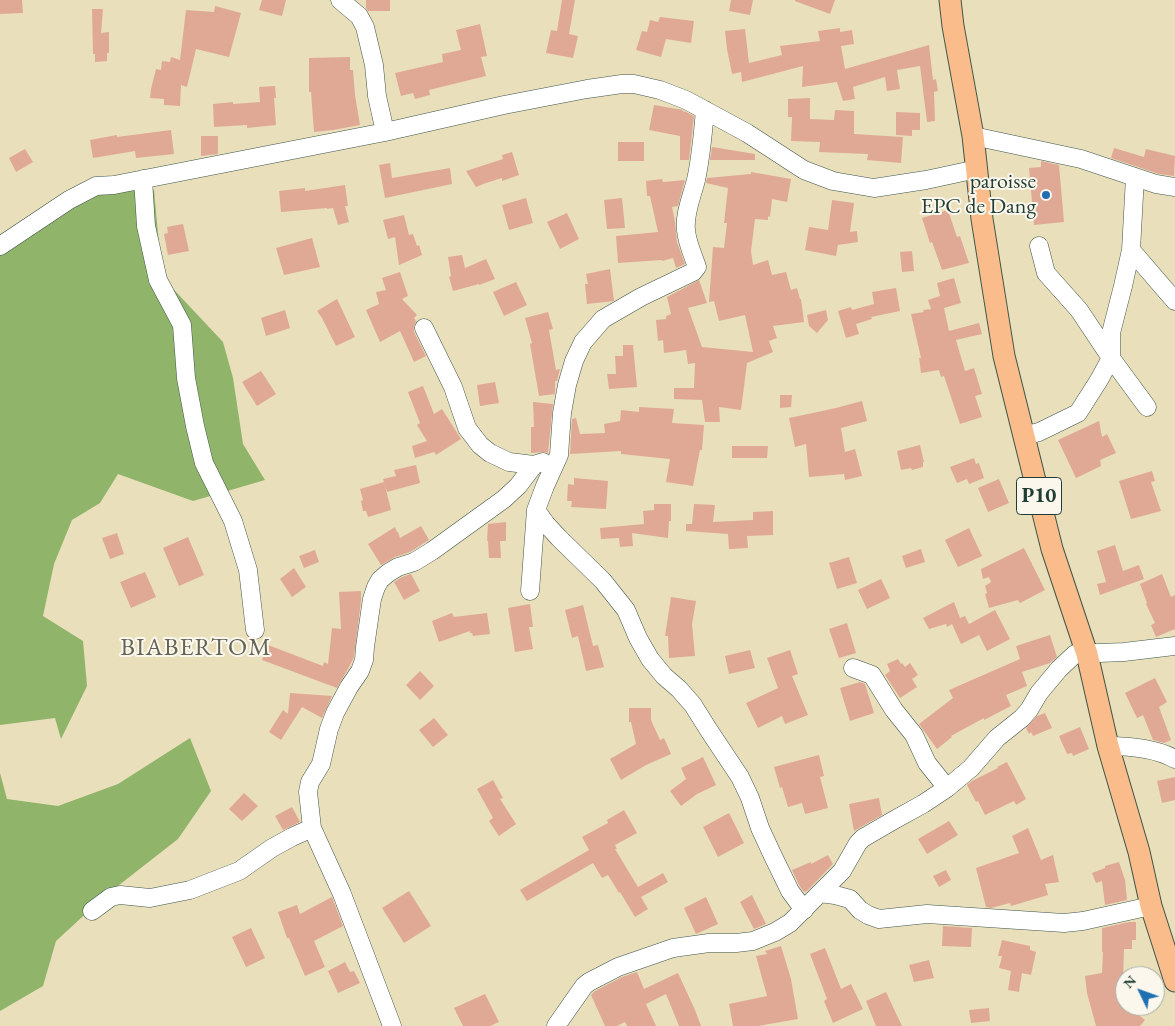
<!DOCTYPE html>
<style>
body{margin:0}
#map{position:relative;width:1175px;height:1026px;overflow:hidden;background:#e9dfbb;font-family:"EB Garamond",serif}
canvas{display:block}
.north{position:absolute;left:1115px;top:966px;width:50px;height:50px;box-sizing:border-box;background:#fbf7ec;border:1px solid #a3ada2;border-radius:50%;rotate:312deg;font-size:14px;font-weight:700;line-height:20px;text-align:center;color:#1f3d34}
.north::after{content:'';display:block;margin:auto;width:18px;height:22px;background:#1f6fb2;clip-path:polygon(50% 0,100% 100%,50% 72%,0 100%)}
</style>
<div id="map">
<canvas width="1175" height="1026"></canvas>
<div class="north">N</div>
</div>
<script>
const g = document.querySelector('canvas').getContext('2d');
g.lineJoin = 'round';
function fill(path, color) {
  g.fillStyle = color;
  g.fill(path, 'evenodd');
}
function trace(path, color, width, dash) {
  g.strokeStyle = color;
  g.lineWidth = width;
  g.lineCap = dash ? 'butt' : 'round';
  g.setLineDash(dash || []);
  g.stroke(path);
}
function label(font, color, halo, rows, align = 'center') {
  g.font = font + ' "EB Garamond",serif';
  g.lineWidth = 4;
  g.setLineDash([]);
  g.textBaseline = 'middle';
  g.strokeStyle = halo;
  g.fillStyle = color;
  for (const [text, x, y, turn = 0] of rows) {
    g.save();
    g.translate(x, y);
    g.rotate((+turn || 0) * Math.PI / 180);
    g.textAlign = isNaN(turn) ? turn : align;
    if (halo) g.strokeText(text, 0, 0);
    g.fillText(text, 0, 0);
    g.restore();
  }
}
fill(new Path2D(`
 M134,174L154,190L162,277L223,342L233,378L243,444L265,480L193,501L118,474L100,503L72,520L54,564L43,616L83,641L87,686L61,739L55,718L0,725V242Z
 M190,738L211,791L178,839L105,896L56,941L43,986L0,1011V773L7,799L58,806L118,784Z`), '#90b469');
fill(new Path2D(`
 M0,0H22L23,13L0,14Z
 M262,0H286L282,16L259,10Z
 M366,0H390V11H368L366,8Z
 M562,0H575L569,34L578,36L573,58L546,53L551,30L557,31Z
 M731,0H753L750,15L729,11Z
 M795,0H835L830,14L795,1Z
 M215,6L241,13L229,57L196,49L187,87L181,85L180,106L164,105V99L150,98L151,89L156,69L161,70L162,61L170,62L171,57L180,60L186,10L214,12Z
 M92,9H103L101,33L109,32V53H107V61L95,62V54H93Z
 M660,17L694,21L691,43L666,39L661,57L636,50L642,31L647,32L650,20L658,22Z
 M480,24L487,56L481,57L486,76L429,90L430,95L415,99L413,93L401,96L395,73L443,62L442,54L461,50L456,30Z
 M840,28V32L852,30L854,44L841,46L845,69L929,45L933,80L936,79L938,91L934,92L935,121L927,122L920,66L897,70L900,89L887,91L885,77L853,87L855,99L843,101L837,82L802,87L803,66L742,82L741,72L732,74L727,49L725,31L745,29L749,63L782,55L780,46L820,41L818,31Z
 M350,57V70H353L355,95L360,125L333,130L314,132L311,92H309V58Z
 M275,86L276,98H274L276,125L247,128V125L214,127L213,104L233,102V104L260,102L259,87Z
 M810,98V119L834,120L835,110L854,111V134L903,137L901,163L867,160L868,154L819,152L820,142L791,141L792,117H788V99Z
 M654,105L683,110L682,111L686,112L694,116L689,160H680V136L649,130Z
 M896,112L920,113V130H912V136L896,135Z
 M171,130L174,154L136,158L135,151L93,158L90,140L117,135V137Z
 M201,136H218V154L201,156Z
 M618,142H644V161H618Z
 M712,147L755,154V160H710Z
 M1114,148L1144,157L1146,149L1175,156L1174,176L1159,174L1111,158Z
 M25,149L33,162L16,172L9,158Z
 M512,152L519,175L502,181V178L486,183L476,187L466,171L503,159L502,155Z
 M1041,161L1059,165L1064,222L1034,225L1029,168L1041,167Z
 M390,163L392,178L450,168L452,184L385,198L379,165Z
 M751,172L791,179L787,202L772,199L770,217L768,216V220L755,219L751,251L753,265L768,260L772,275L786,272L791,290L797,288L800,299H801L804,322L773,326L777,338L769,341L773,352L747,363L741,410L719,407L720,422H705L702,400L674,399V388H694L695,363L688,364L686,350L664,353L663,340L658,341L656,320L666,319V316L671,314L667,297L699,280L707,303L688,308L702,347L753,352L745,315L719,321L714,301L709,302L713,247L724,248L727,223H724L728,188L706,183L707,178L751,174Z
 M662,179L663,182L685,180L678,206L672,207L675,222L677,242L685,264L676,268L673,258L662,261V260L618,263L616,236L658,232L650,196H647L646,181Z
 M345,185L348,206H345L349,222L338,225L333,208L327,209V208L281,212L279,191L305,188V191Z
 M526,198L533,223L509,230L502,205Z
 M622,198L625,228L607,229L604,200Z
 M832,200L854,203L850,232L857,231L858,242L838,245L836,256L805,250L809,227L828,230Z
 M948,210L957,237L960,236L969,263L942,270L932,242L930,243L922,218Z
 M567,213L579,239L560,249L547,222Z
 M404,215L409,235L413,234L417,246L419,245L422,255L399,265L395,237L388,239L383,220Z
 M183,224L189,251L168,255L164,234L168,233L167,227Z
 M312,238L320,267L284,275L276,248Z
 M912,251L914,271L902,272L900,252Z
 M462,255L465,268L486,259L495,279L479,285V284L453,291L449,277L451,276L448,257Z
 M610,269L614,301L587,304L585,284H588L586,274Z
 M400,272L408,296L402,299L417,315L414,318L416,321L414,327V332L426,356L414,362L400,331L380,342L366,310L379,304L376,292L386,290L382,278Z
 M954,278L961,303L944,308L949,331L979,323L982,334L956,340L965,371L974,368L982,394L975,396L982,417L960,424L944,376L941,377L939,370L921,373L919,358H921L911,314L924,312L923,310L931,309L928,300L940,296L937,283Z
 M516,282L527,305L504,316L493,292Z
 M896,288L900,311L871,317L872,319L856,324L859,334L846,338L838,311L851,307L852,310L874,304L872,292Z
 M337,299L355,337L336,346L322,318L317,311Z
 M285,310L290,328L266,336L261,318Z
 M826,310L828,320L817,333L809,326L807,315Z
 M548,312L553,329L549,330L556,370L560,369L557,381H555V394L539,396L530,344L532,343L525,318Z
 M623,345H633L637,387L609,389L607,374H616L615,356H623Z
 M261,371L276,394L257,406L242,382Z
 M495,382L499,403L480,406L477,385Z
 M423,386L434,414L442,409L461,439L436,455L434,452L415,458L412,446L427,441L417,425L420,423L408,392Z
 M780,395H792L791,407L780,408Z
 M862,401L867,421L841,428L845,452L855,449L862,476L845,480L844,474L809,477L806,444L795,447L789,418L836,408Z
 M533,402L553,404L548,453L545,452L531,453V427H534Z
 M639,407L674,409L672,423L704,425L702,450H700L693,486L666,482L670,459L621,454V451L570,454L572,419L576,418L580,434L605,433L604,424L620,421L621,410L639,412Z
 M1099,421L1102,437L1107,434L1116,453L1100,460L1101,466L1076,478L1058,440Z
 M920,445L924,462H923V467L912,470L911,468L901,470L897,451Z
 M732,446H768L767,458H732Z
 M974,458L976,464L979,463L984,478L969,484L967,479L957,483L950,467Z
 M416,465L420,483L387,492L383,479L396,476L394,470Z
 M1152,471L1155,481L1151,482L1161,511L1131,519L1119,481Z
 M574,478L608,481L606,509L571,507L572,501H567L568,484L574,485Z
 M999,479L1009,503L988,512L978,488Z
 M384,482L391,510L368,517L366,511H363L361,501L363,500L360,489Z
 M654,504H671V521H669L668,538L632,533L633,546L620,547L619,538L601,539L600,528L644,524L643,511L654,510Z
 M694,504L715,505L713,522L753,520V512L773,511V535L747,536L748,548L729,549L728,534L686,531V524H692Z
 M506,522V541H500L501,558H489L488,541H487L488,524Z
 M421,526L429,540L410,552L395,557L381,565L368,544L395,527L397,532H398L400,538Z
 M969,528L982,556L958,567L945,540Z
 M117,533L124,554L110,559L102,538Z
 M188,537L204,575L179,586L163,548Z
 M1115,545L1123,571L1139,565L1144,579L1100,595L1097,584L1106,582L1097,551Z
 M1024,548L1045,590L1020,603L1018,600L989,608L985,594L987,593L985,586L991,582L989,577L983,579L981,569Z
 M921,549L925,562L906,568L902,556Z
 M315,550L319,562L304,568L299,556Z
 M849,557L857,583L837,589L829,563Z
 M294,568L306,587L292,597L280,579Z
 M145,572L156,597L131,608L120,582Z
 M411,574L420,591L404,600L394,582L402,577Z
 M1162,574L1171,597L1175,595V629L1156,637L1151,625L1155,623L1146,604L1147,603L1140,584Z
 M881,579L890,598L867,609L858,590Z
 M361,591V601L354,657L348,669L337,688L262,660L268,645L323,666L324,662L328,664L332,628L341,629L339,592Z
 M671,597L696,601L692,624L695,656L669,658L668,636H665Z
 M954,602L960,618L965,616L969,624L995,610L1010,639L987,651L979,635L961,644L952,624L947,627L946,624L929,629L923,618Z
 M530,604L533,627H529L533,649L515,652L508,608Z
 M583,605L593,646L598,645L604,667L586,671L578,636L572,638L565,610Z
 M452,613L454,617L487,613L490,634L473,636L472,633H470V631L439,642L432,621Z
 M847,623L856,653L839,658L829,629Z
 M1050,635L1057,657L1050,663L1022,672L1027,686L1006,695L1011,706L984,720V718L960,731L951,736L952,737L937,749L919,724L953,698L949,690L1020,659L1016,646Z
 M750,650L755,668L729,674L725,656Z
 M790,650L798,674L792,676L808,715L785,724L782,716L758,728L746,703L778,688L767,658Z
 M898,659L901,664L902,663L905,667L910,663L918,675L912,679L917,687L900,698L885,675L890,671L887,664Z
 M420,671L434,686L420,700L406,685Z
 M1155,678L1167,702L1159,707L1171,740L1164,743L1153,740L1143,715L1137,718L1125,693Z
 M860,682L865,684L874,713L850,721L840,688Z
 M290,693L332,696L322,718L302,707L281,740L269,732L283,710L288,714Z
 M629,708H651V720L660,740L664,738L671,754L646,765L621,780L610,759L636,744L631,722H629Z
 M1045,713L1052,728L1033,736L1031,732L1029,734L1026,728L1037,716Z
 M434,718L448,735L433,747L419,730Z
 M1080,727L1089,749L1073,756L1072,753L1067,754L1059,736Z
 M819,755L824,776L820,777L828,808L805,814L802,803L788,807L782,787L780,788L774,767Z
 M703,757L716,785L697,794L681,806L670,791L686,779L681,768Z
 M1007,762L1026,799L1016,805L1014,801L985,815L978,801L976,802L967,785L972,781L998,768L997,767Z
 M1175,777V800L1162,803L1157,781Z
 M493,780L503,798L500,799L516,824L499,836L489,821L493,818L477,789Z
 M244,793L258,806L242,821L229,809Z
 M879,798L882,815L854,831L849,804Z
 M292,807L300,822L283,830L275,816Z
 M624,810L637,833L615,845L617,849H615L638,887L663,873L668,882L641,897L648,909L635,917L620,892L619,893L608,875L602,878L593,863L527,901L520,890L589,850L582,837L608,823L607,820Z
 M729,813L744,843L718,857L703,827Z
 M949,821L958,835L927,854L918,839Z
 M1028,828L1041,860L1053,855L1059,882L1045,884L1048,895L1011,906L1010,903L991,908L986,907L976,868L1019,853L1012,836Z
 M828,855L833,864L807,891L804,892L799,885L792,870L811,862V864Z
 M1119,862L1125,880L1127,900L1105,905L1102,881L1096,883L1092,873L1105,868V866Z
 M946,870L951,880L939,887L933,876Z
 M409,891L431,926L404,943L382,908Z
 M752,895L766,924L754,929L740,902Z
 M332,897L343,926L314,941L325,967L305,976L289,938H287L278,912L297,905L300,914Z
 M706,897L718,924L696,934L684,908Z
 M1129,922H1136V940H1132V949H1124L1123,981H1125V1008L1129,1007L1145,1020L1140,1026H1096L1087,993L1085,976L1102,973L1103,952H1102V928Z
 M943,926L972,928L971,947L942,946Z
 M251,928L265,958L246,967L232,937Z
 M1002,940L1030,946V950L1036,952L1031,975L1022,973L1019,992L1008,990L1011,971L999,968L1002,956H998Z
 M781,946L791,979L798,1019L758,1026H733L729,1004L767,996L756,956L767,954L765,951Z
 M825,948L841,989L851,984L863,1009L833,1023L824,1001L827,999L810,954Z
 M929,960L934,978L914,982L909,965Z
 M345,962L350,972L354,971L360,983L338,993L328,971Z
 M637,972L644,989L678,973L695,1010L701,1026H679L666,994L646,1004L656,1026H627L625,1022L617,1026H605L591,995L595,991L622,977Z
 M886,992L902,1026H876L866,1001Z
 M485,994L499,1022L490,1026H463L454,1008Z
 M989,1008L990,1021L971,1023L969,1010Z`), '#e0a996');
const minor = new Path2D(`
 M340,0L359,16L365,27L374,65L377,96L385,132
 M973,136L1081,159L1156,184L1175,187
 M143,179L146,226L158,280L182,325L186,378L195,426L204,463L233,521L248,570L255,630
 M0,246L69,200L96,186L114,185L385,132L504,105L587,89L622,84H634L660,90L686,100L747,133L804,170L833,181L874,188L926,180L977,169
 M1039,246L1046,273L1079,310L1111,358L1147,407
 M1131,250L1175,301
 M424,328L453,387L467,428L480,445L490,453L509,462L534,465L543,462
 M1024,436L1039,432L1078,413L1099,380L1111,358V333L1123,286L1131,250L1135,177
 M536,510L546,524L559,538L603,581L626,610L638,638L650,659L664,676L679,689L693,705L708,729L740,777L750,798L760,828L772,854L790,891L804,910
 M530,591L536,510L545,486L559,455L562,413L567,385L574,361L583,342L603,319L641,297L693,272L697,267C693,255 687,243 686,230C684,214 692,196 696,180C701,157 703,134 705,110
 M853,668L872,675L894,710L914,735L927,763L947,788
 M1108,746C1131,746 1155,748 1175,759
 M820,893L835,895L850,899L860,910L868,915L879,919L927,914L1064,923L1083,921L1151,906
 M92,911L111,897L120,895L150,898L190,890L239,871L272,848L292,837L312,828
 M392,1026L342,894L312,828L308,792L310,782L321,764L329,729L335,713L349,687L360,671L364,660L365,647L372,599L376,587L380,580L388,573L398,567L414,562L432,551L504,499L518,486L534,465
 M556,1026L584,986L589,982L618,967L673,948L709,943H736L753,941L775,932L790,923L842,871L858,843L863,838L894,820L923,804L947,788L971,768L997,738L1022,718L1029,710L1039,693L1059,669L1075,654L1124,652L1175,646`);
const major = new Path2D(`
 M950,0L953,26L973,136L982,219L1004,356L1052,549L1087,654L1108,746L1139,852L1151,906L1175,981`);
trace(minor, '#3d5548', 19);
trace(major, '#3d5548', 23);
trace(minor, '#fff', 18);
trace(major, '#f9bc8a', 21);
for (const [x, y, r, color] of [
 [1046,195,5,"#1f6fb2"]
]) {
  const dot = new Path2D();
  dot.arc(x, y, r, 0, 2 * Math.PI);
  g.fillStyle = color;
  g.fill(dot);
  trace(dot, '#fbf7ec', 2);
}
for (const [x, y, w] of [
 [1039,496,45]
]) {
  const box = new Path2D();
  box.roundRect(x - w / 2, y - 18.5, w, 37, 4);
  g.fillStyle = '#fbf7ec';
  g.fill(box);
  trace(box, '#1f3d34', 1);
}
label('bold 21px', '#1f3d34', null, [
 ["P10",1039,496]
]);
label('22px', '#1f3d34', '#fbf7ec', [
 ["paroisse",1036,182],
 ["EPC de Dang",1036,207]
], 'right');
g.letterSpacing = '1px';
label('25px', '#636356', '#fbf7ec', [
 ["BIABERTOM",196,648]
]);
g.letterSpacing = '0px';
</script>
